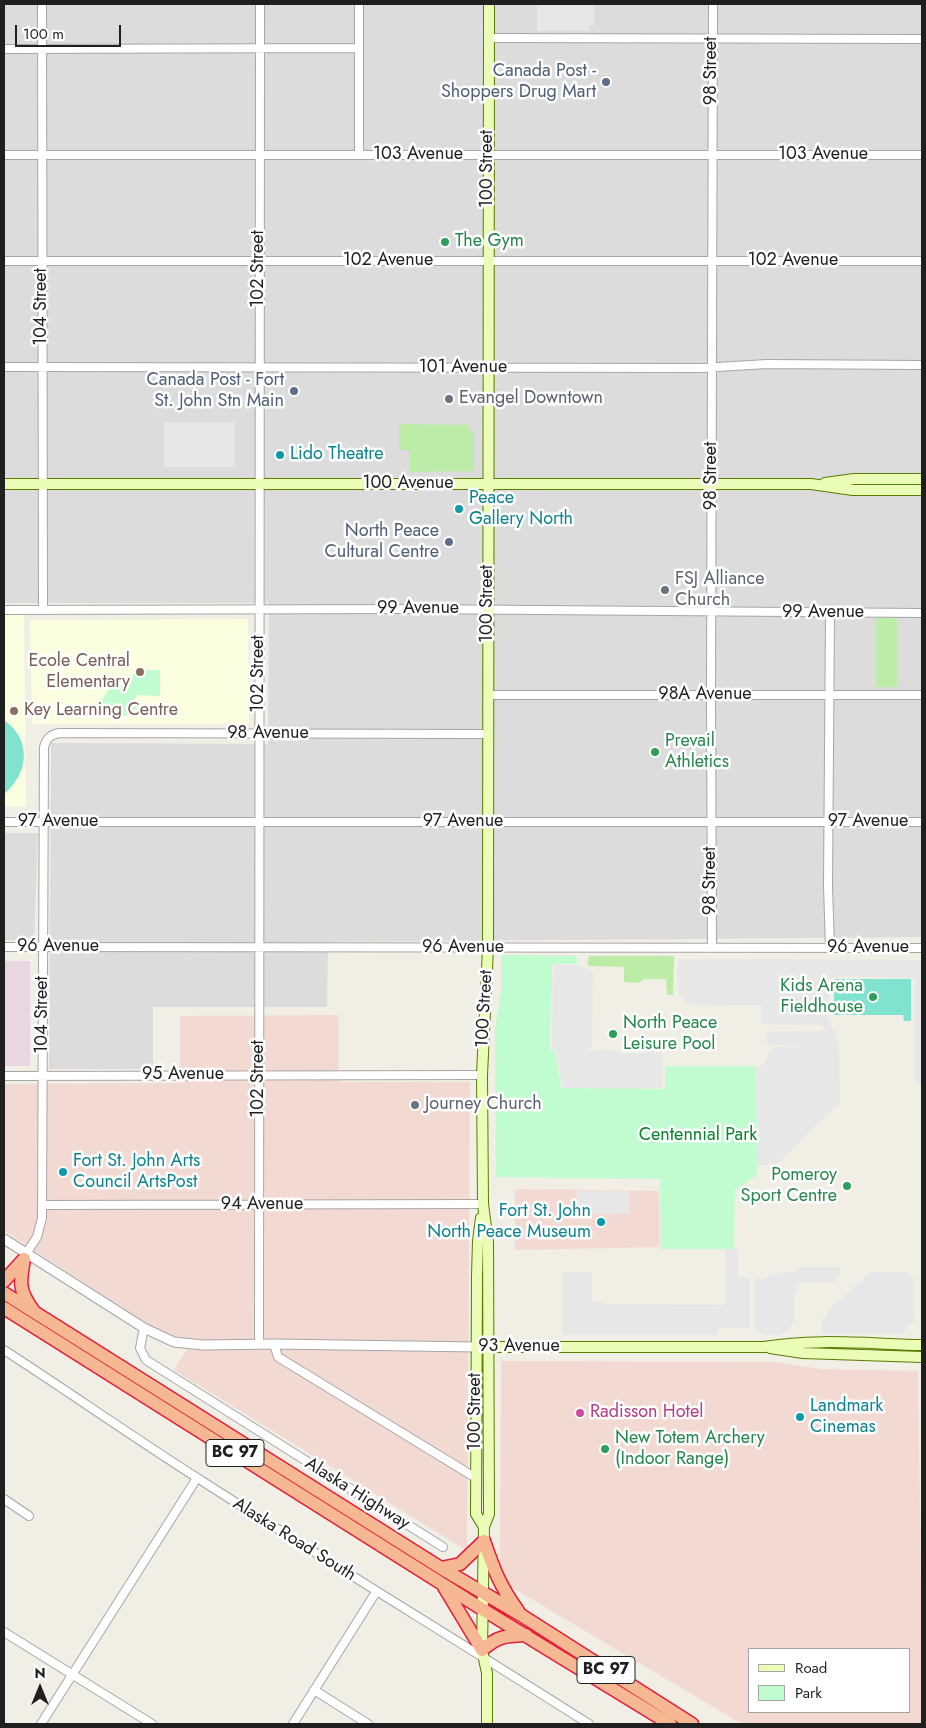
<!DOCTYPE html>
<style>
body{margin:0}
#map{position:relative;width:926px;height:1728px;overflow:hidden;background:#f0eee5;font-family:Jost,sans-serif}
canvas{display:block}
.frame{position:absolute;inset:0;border:5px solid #1f1f1f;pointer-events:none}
.legend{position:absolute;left:748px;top:1648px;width:162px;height:65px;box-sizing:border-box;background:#fff;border:1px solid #a5a5a5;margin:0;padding:6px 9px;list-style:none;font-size:15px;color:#1f1f1f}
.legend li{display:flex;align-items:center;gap:10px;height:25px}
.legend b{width:25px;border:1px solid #a5a5a5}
.north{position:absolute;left:15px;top:1663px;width:50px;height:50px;-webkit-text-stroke:4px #fff;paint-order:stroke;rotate:0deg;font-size:14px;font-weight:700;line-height:20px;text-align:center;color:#1f1f1f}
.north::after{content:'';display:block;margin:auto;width:18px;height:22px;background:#1f1f1f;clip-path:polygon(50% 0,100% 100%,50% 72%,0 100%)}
.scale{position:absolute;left:15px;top:25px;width:106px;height:22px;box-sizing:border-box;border:2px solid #1f1f1f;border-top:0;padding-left:6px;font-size:15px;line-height:18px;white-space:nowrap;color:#1f1f1f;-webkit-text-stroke:4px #fff;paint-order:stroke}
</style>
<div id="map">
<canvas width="926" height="1728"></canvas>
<div class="frame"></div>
<ul class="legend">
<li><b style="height:6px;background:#ebfcb6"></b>Road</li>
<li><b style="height:14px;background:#c0fcd0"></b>Park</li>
</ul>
<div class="north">N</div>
<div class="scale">100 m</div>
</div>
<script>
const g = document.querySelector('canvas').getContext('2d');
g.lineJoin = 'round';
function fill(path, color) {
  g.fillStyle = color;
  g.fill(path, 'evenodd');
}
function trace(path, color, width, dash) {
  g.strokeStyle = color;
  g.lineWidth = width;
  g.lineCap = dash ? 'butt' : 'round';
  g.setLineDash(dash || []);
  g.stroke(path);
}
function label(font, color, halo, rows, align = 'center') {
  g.font = font + ' Jost,sans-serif';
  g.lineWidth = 5;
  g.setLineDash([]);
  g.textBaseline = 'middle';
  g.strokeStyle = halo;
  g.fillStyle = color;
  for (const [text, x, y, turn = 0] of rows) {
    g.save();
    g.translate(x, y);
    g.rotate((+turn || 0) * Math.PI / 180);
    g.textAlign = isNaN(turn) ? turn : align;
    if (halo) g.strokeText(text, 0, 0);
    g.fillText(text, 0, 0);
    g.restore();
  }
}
fill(new Path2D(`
 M4,4H922V937L328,942L327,1007H153V1069H49L51,743L268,744L269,603H4Z
 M4,833H38L34,941L4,940Z`), '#dddcdc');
fill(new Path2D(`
 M338,1015L339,1082H470L467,1551L174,1370L193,1339L180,1338L156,1329L4,1231V1084L180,1083V1016Z
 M515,1189L659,1191L660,1247L515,1250Z
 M501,1361L773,1362L820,1369L918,1371L921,1580L922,1590V1724H742L511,1587L500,1563ZM910,1649V1712H750V1649Z`), '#f2dad3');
fill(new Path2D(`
 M4,961H30V1066H4Z`), '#e9d6e2');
fill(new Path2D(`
 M4,615H24L26,807L4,806Z
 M248,619L249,724H32L30,620Z`), '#f9ffdf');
fill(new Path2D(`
 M399,424L469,425V431L474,432V471L410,472L409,450H399Z
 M876,618H897V687H876Z
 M589,956H674L673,995H667L666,979H644L639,983L624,982V967L589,966L587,964Z`), '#bdeca8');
fill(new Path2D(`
 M138,670H160V696L136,695V709L126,716H99V705L111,686L131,684L134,672Z
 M501,955L577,956V964H552L550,1049L555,1050L561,1088L665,1089V1066H756L757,1175L735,1190L734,1249H661L660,1179L496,1177L495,1028L501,991Z`), '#c0fcd0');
fill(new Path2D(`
 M4,720C32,740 29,773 4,794Z
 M834,979H911V1021H904L903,1015H834Z`), '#7fe3cf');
fill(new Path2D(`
 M537,4H594V26H589V31H537Z
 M164,422H235V467H164Z
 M678,959L922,960V1083H915V978L832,977L827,1017L839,1042L840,1103L776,1164L757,1165V1068L764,1065L767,1056L771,1049L777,1047H799L800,1046L767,1044V1032L823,1031V1025L761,1024V1005L686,1004L682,996L678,992Z
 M553,965H577L593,971L592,1049H586L587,1051L617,1050L623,1053H645V1047H663L662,1088H562L556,1049H552Z
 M577,1191H629L630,1214L578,1213Z
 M725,1249H738V1277L750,1278V1328H718L717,1335H563V1272H592V1301L606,1304L725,1305Z
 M796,1267H840V1273L835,1282H801L799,1284L794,1297V1321L788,1331L781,1335H763V1333H755V1279H761L779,1273L796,1272Z
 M872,1272H906L913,1276L914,1319L913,1322L905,1328V1334H822V1319H827V1311Z`), '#e7e7e7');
const minor = new Path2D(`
 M42,4L43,610
 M489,38L922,39
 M4,49L359,48
 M4,155H922
 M359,155V4
 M4,261H922
 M4,367L701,368L767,364L922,365
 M4,610L409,609L922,613
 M830,614L828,886L830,948
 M488,695H922
 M4,822H922
 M4,947L922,948
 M712,947L711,696L713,4
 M4,1076L482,1075
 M42,1205L483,1204
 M24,1257L37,1237L42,1218L44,747C47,738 50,735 59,733L488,734
 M144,1328L140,1348L146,1360L443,1547
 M259,1344L260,4
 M274,1344L278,1357L476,1478
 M4,1350C69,1392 133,1437 199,1479C328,1562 460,1642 589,1724
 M4,1499L29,1516
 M4,1632L152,1724
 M314,1690L368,1724
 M41,1724L197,1478
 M293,1724L376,1592`);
const tertiary = new Path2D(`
 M4,1239L144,1328L174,1342L203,1345L274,1344L476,1347`);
const secondary = new Path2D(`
 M825,483L854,479H922
 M4,484H811L853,490H922
 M481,1218L478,1241L477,1275L476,1514L484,1527
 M476,1347H764C814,1338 871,1344 922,1345
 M770,1348L803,1353L922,1357
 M487,1724V1673L482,1650L484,1527L489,1514L488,1242L483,1204L482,1075L488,948L489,4`);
const trunk = new Path2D(`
 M24,1259C20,1282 18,1290 33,1310
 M4,1281L24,1259
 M4,1293L441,1568L521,1615L692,1724
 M4,1308L482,1609L670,1724
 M441,1568L460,1564L484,1541C494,1570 500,1586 518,1611
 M444,1587L482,1650C498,1636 505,1636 526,1635`);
trace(minor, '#a6a6a6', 10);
trace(tertiary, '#a6a6a6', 11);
trace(secondary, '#577c00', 12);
trace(trunk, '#e31d3b', 15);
trace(minor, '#fff', 8);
trace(tertiary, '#fff', 9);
trace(secondary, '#ebfcb6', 10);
trace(trunk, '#f5b892', 12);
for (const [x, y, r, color] of [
 [606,82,5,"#5c6f8a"],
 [445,242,5,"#2e9e5b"],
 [294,391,5,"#5c6f8a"],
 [449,399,5,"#6b7280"],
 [280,455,5,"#0f9aa8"],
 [459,509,5,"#0f9aa8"],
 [449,542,5,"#5c6f8a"],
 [665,590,5,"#6b7280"],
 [140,672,5,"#8d6e63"],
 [14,711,5,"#8d6e63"],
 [655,752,5,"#2e9e5b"],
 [873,997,5,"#2e9e5b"],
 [613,1034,5,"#2e9e5b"],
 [415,1105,5,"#6b7280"],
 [63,1172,5,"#0f9aa8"],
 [847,1186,5,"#2e9e5b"],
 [601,1222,5,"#0f9aa8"],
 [580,1413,5,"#d1479c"],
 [800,1417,5,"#0f9aa8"],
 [605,1449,5,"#2e9e5b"]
]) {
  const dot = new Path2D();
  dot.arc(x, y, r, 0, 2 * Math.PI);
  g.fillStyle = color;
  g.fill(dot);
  trace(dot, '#fff', 2);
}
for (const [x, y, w] of [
 [235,1453,58],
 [606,1670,58]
]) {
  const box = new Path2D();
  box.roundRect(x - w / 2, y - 13.5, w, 27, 4);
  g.fillStyle = '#fff';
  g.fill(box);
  trace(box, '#1f1f1f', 1);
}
label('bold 16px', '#1f1f1f', null, [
 ["BC 97",235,1453],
 ["BC 97",606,1670]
]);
label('18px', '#1f1f1f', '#fff', [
 ["98 Street",712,71,-90],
 ["103 Avenue",418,155],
 ["103 Avenue",823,155],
 ["100 Street",488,169,-90],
 ["102 Avenue",388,261],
 ["102 Avenue",793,261],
 ["102 Street",259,269,-90],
 ["104 Street",42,307,-90],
 ["101 Avenue",463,368],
 ["98 Street",712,476,-90],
 ["100 Avenue",408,484],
 ["100 Street",488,604,-90],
 ["99 Avenue",418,609],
 ["99 Avenue",823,613],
 ["102 Street",259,674,-90],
 ["98A Avenue",705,695],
 ["98 Avenue",268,734],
 ["97 Avenue",58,822],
 ["97 Avenue",463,822],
 ["97 Avenue",868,822],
 ["98 Street",711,881,-90],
 ["96 Avenue",58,947],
 ["96 Avenue",463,948],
 ["96 Avenue",868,948],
 ["100 Street",485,1009,-87],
 ["104 Street",43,1015,-90],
 ["95 Avenue",183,1075],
 ["102 Street",259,1079,-90],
 ["94 Avenue",262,1205],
 ["93 Avenue",519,1347],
 ["100 Street",476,1412,-90],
 ["Alaska Highway",357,1494,32],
 ["Alaska Road South",294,1540,32]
]);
label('18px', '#4e5e75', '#fff', [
 ["Canada Post -",596,72],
 ["Shoppers Drug Mart",596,93],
 ["Canada Post - Fort",284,381],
 ["St. John Stn Main",284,402],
 ["North Peace",439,532],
 ["Cultural Centre",439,553]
], 'right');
label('18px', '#27864d', '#fff', [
 ["The Gym",455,242],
 ["Prevail",665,742],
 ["Athletics",665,763],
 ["Kids Arena",863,987,"right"],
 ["Fieldhouse",863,1008,"right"],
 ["North Peace",623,1024],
 ["Leisure Pool",623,1045],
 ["Pomeroy",837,1176,"right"],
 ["Sport Centre",837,1197,"right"],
 ["New Totem Archery",615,1439],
 ["(Indoor Range)",615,1460]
], 'left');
label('18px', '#5b616d', '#fff', [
 ["Evangel Downtown",459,399],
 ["FSJ Alliance",675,580],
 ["Church",675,601],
 ["Journey Church",425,1105]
], 'left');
label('18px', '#0d838f', '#fff', [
 ["Lido Theatre",290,455],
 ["Peace",469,499],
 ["Gallery North",469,520],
 ["Fort St. John Arts",73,1162],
 ["Council ArtsPost",73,1183],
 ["Fort St. John",591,1212,"right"],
 ["North Peace Museum",591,1233,"right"],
 ["Landmark",810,1407],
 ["Cinemas",810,1428]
], 'left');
label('18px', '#785e54', '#fff', [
 ["Ecole Central",130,662],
 ["Elementary",130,683],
 ["Key Learning Centre",24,711,"left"]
], 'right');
label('18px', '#078329', '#fff', [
 ["Centennial Park",698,1136]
]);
label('18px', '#b23c85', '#fff', [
 ["Radisson Hotel",590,1413]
], 'left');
</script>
